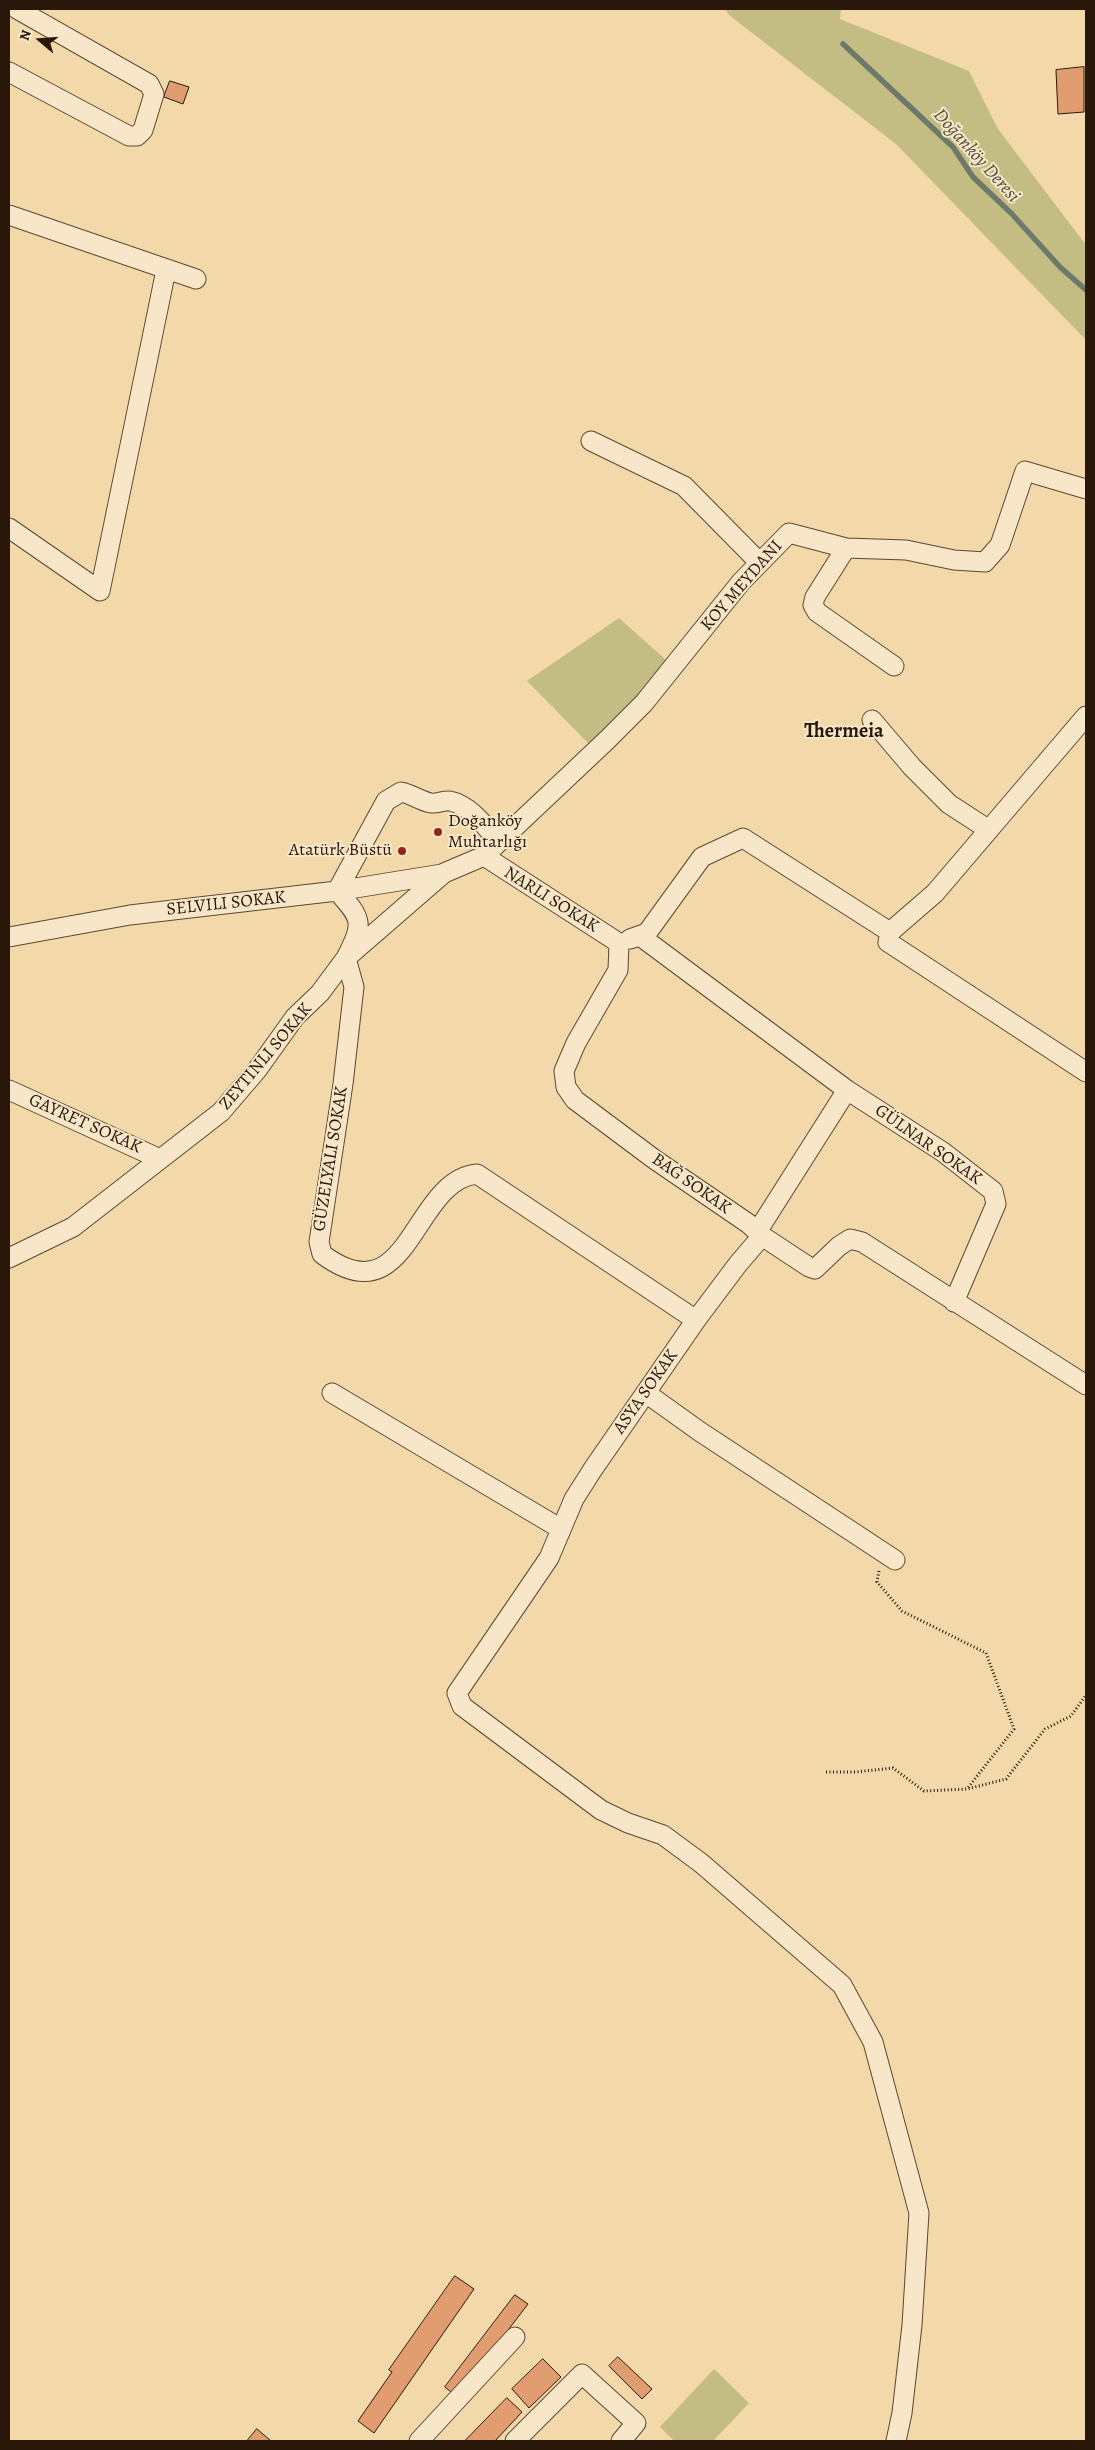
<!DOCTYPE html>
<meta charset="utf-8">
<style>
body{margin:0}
#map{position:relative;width:1095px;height:2450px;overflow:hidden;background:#f3d8a9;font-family:Alegreya,serif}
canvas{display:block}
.frame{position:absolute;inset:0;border:10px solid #29180a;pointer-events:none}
.north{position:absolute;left:15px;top:15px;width:50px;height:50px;-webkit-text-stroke:4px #f7e6c7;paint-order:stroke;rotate:288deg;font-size:14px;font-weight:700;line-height:20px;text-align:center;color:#29180a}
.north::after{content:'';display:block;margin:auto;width:18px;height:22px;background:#29180a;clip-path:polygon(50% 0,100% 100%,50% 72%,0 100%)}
</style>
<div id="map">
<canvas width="1095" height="2450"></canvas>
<div class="frame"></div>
<div class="north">N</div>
</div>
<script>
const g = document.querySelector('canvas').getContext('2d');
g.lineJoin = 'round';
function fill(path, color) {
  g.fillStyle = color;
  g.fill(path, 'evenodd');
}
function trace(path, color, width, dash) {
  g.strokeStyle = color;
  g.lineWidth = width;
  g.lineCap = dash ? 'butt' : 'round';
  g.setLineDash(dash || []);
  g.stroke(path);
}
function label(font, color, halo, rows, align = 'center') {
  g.font = font + ' Alegreya,serif';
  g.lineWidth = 4;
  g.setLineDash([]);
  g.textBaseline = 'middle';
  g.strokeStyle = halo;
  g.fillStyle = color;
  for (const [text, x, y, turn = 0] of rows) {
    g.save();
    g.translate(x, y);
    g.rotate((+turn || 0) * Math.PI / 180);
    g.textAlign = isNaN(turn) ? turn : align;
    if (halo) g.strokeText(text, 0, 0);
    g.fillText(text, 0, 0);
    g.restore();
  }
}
fill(new Path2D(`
 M725,9H841L840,19L969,71L998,129L1086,245V340L896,144L729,15Z
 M619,618L665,659L667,669L591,746L527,681Z
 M714,2369L749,2403L713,2441H674L660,2427Z`), '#c3bc83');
trace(new Path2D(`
 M843,44L953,147L973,177L1011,213L1060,267L1086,290`), '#6d7969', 5.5);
const building = new Path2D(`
 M1084,67V112L1058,114L1056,70Z
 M170,81L189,87L183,104L164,97Z
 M455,2276L474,2289L374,2433L358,2421L392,2372L389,2370Z
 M515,2295L528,2304L457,2397L445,2387Z
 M618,2357L652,2389L642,2399L609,2366Z
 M543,2359L561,2377L529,2408L512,2389Z
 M507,2398L522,2412L495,2441H465Z
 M257,2429L271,2441H247Z`);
fill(building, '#e19d70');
trace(building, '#29180a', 1);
const minor = new Path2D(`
 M9,72L129,136H137L143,130L154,94L149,84L17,9
 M9,215L196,279
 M591,441L684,486L759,562
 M9,528L100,591L166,270
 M846,548L815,597L813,605L817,612L894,666
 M1086,716L935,893L890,932L888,942L1086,1072
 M872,720L912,767L949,804L989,830
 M498,841C486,827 470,805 450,801C444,800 437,804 431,803C420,801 412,794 401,792L386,801L337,891C364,920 363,924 346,958L354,987L343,1084L319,1242L322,1254C410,1320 412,1180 477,1174L696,1320
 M484,856L619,943
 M640,936L847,1090L943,1152L993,1191L996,1204L954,1302
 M9,937L130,915L337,891L442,874
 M630,939L647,933L702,857L743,838L890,932
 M619,943L618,970L576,1043L564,1071L566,1087L575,1100L654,1159L749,1224L762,1236L809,1267L815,1269L839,1246L850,1239L862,1242L1086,1385
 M9,1090L160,1159
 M757,1232L847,1090
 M762,1236L738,1264L696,1320L593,1469L574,1499L549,1558L457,1693L462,1706L601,1810L628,1823L663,1835L701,1863L842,1985L873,2042L919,2213L912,2325L902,2413L896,2441
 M9,1258L73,1227L221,1112L257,1070L295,1017L320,993L346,958L444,873L484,856L607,740L644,703L741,582L789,533L846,548L906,550L954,560L985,562L1000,545L1025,471L1086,489
 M332,1393L561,1529
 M646,1393L699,1431L895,1560
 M419,2441L515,2337
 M515,2441L582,2374L636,2423L621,2441`);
trace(minor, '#5c4832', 21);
trace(new Path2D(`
 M879,1571L877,1582L902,1611L986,1653L1014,1729L967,1789
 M826,1772H856L893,1768L924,1791L967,1789L1006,1779L1045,1729L1071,1716L1086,1695`), '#29180a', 3, [1, 2.5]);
trace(minor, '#f7e6c7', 19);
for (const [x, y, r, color] of [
 [438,832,5,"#8f2418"],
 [402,851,5,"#8f2418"]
]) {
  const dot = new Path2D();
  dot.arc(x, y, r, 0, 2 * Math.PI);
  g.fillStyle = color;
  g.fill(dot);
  trace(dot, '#f7e6c7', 2);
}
label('18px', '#29180a', '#f7e6c7', [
 ["KOY MEYDANI",742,586,-49],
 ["NARLI SOKAK",551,900,32],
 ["SELVILI SOKAK",226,904,-6],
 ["ZEYTINLI SOKAK",266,1057,-50],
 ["GAYRET SOKAK",85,1124,24],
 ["GÜLNAR SOKAK",928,1145,35],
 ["GÜZELYALI SOKAK",331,1159,-81],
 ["BAĞ SOKAK",691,1184,35],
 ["ASYA SOKAK",646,1392,-55]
]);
label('18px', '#29180a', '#f7e6c7', [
 ["Doğanköy",448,822],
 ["Muhtarlığı",448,843],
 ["Atatürk Büstü",392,851,"right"]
], 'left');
label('italic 19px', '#515141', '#f7e6c7', [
 ["Doğanköy Deresi",976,156,48]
]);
label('bold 20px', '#29180a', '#f7e6c7', [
 ["Thermeia",844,732]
]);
</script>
